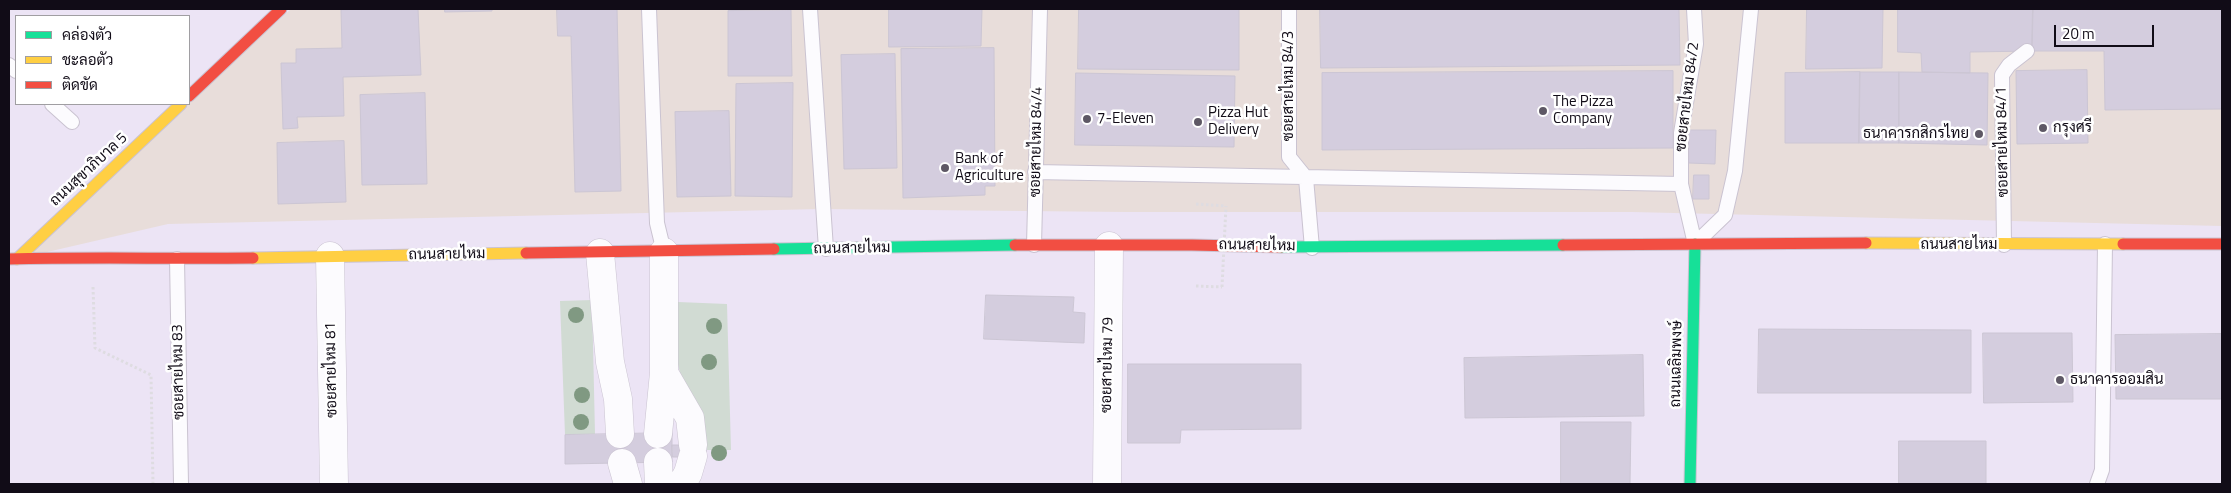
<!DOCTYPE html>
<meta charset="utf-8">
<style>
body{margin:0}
#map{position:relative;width:2231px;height:493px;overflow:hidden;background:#ece4f5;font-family:"Titillium Web",Sarabun,sans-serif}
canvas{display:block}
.frame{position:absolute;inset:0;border:10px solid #110c17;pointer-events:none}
.legend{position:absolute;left:15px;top:15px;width:175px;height:90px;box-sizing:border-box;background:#fff;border:1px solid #a09ea2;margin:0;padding:6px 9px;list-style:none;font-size:15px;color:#110c17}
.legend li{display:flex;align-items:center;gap:10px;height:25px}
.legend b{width:25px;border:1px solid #a09ea2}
.scale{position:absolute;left:2054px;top:25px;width:100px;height:22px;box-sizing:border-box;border:2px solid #110c17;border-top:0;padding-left:6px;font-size:15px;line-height:18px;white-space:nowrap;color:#110c17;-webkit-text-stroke:4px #fff;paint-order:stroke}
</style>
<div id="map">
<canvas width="2231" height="493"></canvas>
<div class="frame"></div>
<ul class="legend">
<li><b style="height:6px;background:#16e098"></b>คล่องตัว</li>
<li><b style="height:6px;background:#ffcf43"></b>ชะลอตัว</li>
<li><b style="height:6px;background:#f24e42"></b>ติดขัด</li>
</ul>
<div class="scale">20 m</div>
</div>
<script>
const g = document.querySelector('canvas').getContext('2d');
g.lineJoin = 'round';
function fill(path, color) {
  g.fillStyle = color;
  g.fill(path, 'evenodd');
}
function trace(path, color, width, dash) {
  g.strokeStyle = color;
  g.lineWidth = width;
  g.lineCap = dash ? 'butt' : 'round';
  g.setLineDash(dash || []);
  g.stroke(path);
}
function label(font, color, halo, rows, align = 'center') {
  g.font = font + ' "Titillium Web",Sarabun,sans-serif';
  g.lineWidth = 5;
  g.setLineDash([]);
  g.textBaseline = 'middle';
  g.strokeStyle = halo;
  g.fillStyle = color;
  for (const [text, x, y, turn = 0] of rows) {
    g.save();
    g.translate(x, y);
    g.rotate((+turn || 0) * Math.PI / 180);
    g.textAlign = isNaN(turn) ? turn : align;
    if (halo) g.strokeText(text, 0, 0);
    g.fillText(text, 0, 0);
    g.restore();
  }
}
fill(new Path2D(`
 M291,9H2222V226L1632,212H1126L820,209L168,224L17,259Z`), '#e8ddda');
fill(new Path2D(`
 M592,300L595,434L565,435L560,301Z
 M678,302L727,304L731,450H707L681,377L677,360Z`), '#d1dbd3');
const building = new Path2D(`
 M418,9L421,75L343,77L344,116L297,117L298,128L283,129L281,63H296V49L342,48L341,10Z
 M445,9H492V11L445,12Z
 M557,9H617L621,191L575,192L571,36H558Z
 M889,9H982L981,46L889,47Z
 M1079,9H1239V70L1078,69Z
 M1320,9H1679L1680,65L1321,68Z
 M1807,9H1883L1882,68L1806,69Z
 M1898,9H2033L2032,51L1970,52V73L1922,72L1921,53L1898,52Z
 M2033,9H2222V109L2105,110L2104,51H2032Z
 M791,10L792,76H728V11Z
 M994,48L995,186H985V195L903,198L901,49Z
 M895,54L897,168L844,169L841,55Z
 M2087,70L2088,143L2017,144L2016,71Z
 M1673,71V148L1322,150V73Z
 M1860,72H1899V143H1859Z
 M1860,72L1859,143H1785V73Z
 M1899,72L1988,73L1987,145L1899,143Z
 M1076,73L1235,76L1234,147L1075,145Z
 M793,83L792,197L735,196L736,84Z
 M425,93L427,184L362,185L360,95Z
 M729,111L731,196L677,197L675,112Z
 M1689,130H1716L1715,164L1689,163Z
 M344,141L346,202L278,204L277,143Z
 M1694,175H1709V199H1693Z
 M986,295L1074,297L1073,312L1085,313L1084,343L984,339Z
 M1759,329L1971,330V393H1758Z
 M1983,333H2072L2073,402L1984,403Z
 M2222,334V399H2116L2115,335Z
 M1643,355L1644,416L1465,418L1464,358Z
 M1128,364H1301V429L1181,430L1180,443H1128Z
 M1561,422H1631L1630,484H1561Z
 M672,433V462L565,464V435Z
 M1899,441H1986V484H1899Z
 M672,445H706V457H673Z`);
fill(building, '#d4cdde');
trace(building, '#ccc6d4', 1);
const lane = new Path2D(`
 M649,9L657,223L664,252
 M810,9L826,249
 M1289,9V157L1306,178L1312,248
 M1694,9L1696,44L1681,133V184L1695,244
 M9,65L16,71
 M52,104L72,122
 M1035,172L1681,184
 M1697,242L1725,215L1735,171L1751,9
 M1034,245L1040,9
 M2004,245L2002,75L2009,65L2027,51
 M177,259L181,484
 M2097,484L2102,470L2105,244`);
const street = new Path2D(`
 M664,252V373L690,418L693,445
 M600,253L610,362L618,399L620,434
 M330,256L334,484
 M658,434L664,373
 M658,462L659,484
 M622,463L628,484
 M682,484L688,473L693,456
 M1107,484L1109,246`);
const fast = new Path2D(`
 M1281,247L1563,245
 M774,249L1015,245
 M1690,484L1695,244`);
const slow = new Path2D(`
 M1866,243L2123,244
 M253,258L526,253
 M17,259L181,104`);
const jam = new Path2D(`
 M189,96L281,9
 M2123,244H2222
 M1015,245H1192L1281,247
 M1563,245L1866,243
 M526,253L774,249
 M9,259C90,257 171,259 253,258`);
trace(lane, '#cac3d1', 16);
trace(street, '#cac3d1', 29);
trace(fast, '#cac3d1', 13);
trace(slow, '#cac3d1', 13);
trace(jam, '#cac3d1', 13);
trace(new Path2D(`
 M1196,204L1226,206
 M1196,286L1222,287
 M93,287L95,348L151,375L153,484`), '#dedce1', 3, [2.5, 2.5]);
trace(lane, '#fcfbfe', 14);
trace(street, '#fcfbfe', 28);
trace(fast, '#16e098', 11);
trace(slow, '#ffcf43', 11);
trace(jam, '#f24e42', 11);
trace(new Path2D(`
 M1222,287L1226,206`), '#dedce1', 3, [2.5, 2.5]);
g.fillStyle = '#809982';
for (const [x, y] of [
 [576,315],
 [714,326],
 [709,362],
 [582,395],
 [581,422],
 [719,453]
]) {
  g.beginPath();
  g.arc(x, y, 8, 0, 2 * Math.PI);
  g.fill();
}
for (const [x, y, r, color] of [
 [1543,111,5,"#5e5865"],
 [1087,119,5,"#5e5865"],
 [1198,122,5,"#5e5865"],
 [2043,128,5,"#5e5865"],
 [1979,134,5,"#5e5865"],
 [945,168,5,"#5e5865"],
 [2060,380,5,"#5e5865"]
]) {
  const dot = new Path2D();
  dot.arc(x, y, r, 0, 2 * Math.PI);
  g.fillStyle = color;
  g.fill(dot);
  trace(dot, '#fff', 2);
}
label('15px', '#110c17', '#fff', [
 ["ซอยสายไหม 84/3",1289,86,-90],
 ["ซอยสายไหม 84/2",1688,97,-83],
 ["ซอยสายไหม 84/4",1037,142,-89],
 ["ซอยสายไหม 84/1",2003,142,-91],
 ["ถนนสุขาภิบาล 5",89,170,-43],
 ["ถนนสายไหม",1959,245],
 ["ถนนสายไหม",1257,246,1],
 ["ถนนสายไหม",852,249,-1],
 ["ถนนสายไหม",447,255,-1],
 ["ถนนเฉลิมพงษ์",1677,364,-89],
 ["ซอยสายไหม 79",1108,365,-89],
 ["ซอยสายไหม 81",332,370,-91],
 ["ซอยสายไหม 83",179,372,-91]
]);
label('15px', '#110c17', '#fff', [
 ["The Pizza",1553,102],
 ["Company",1553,119],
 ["Pizza Hut",1208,113],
 ["Delivery",1208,130],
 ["7-Eleven",1097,119],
 ["กรุงศรี",2053,128],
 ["ธนาคารกสิกรไทย",1969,134,"right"],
 ["Bank of",955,159],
 ["Agriculture",955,176],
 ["ธนาคารออมสิน",2070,380]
], 'left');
</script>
